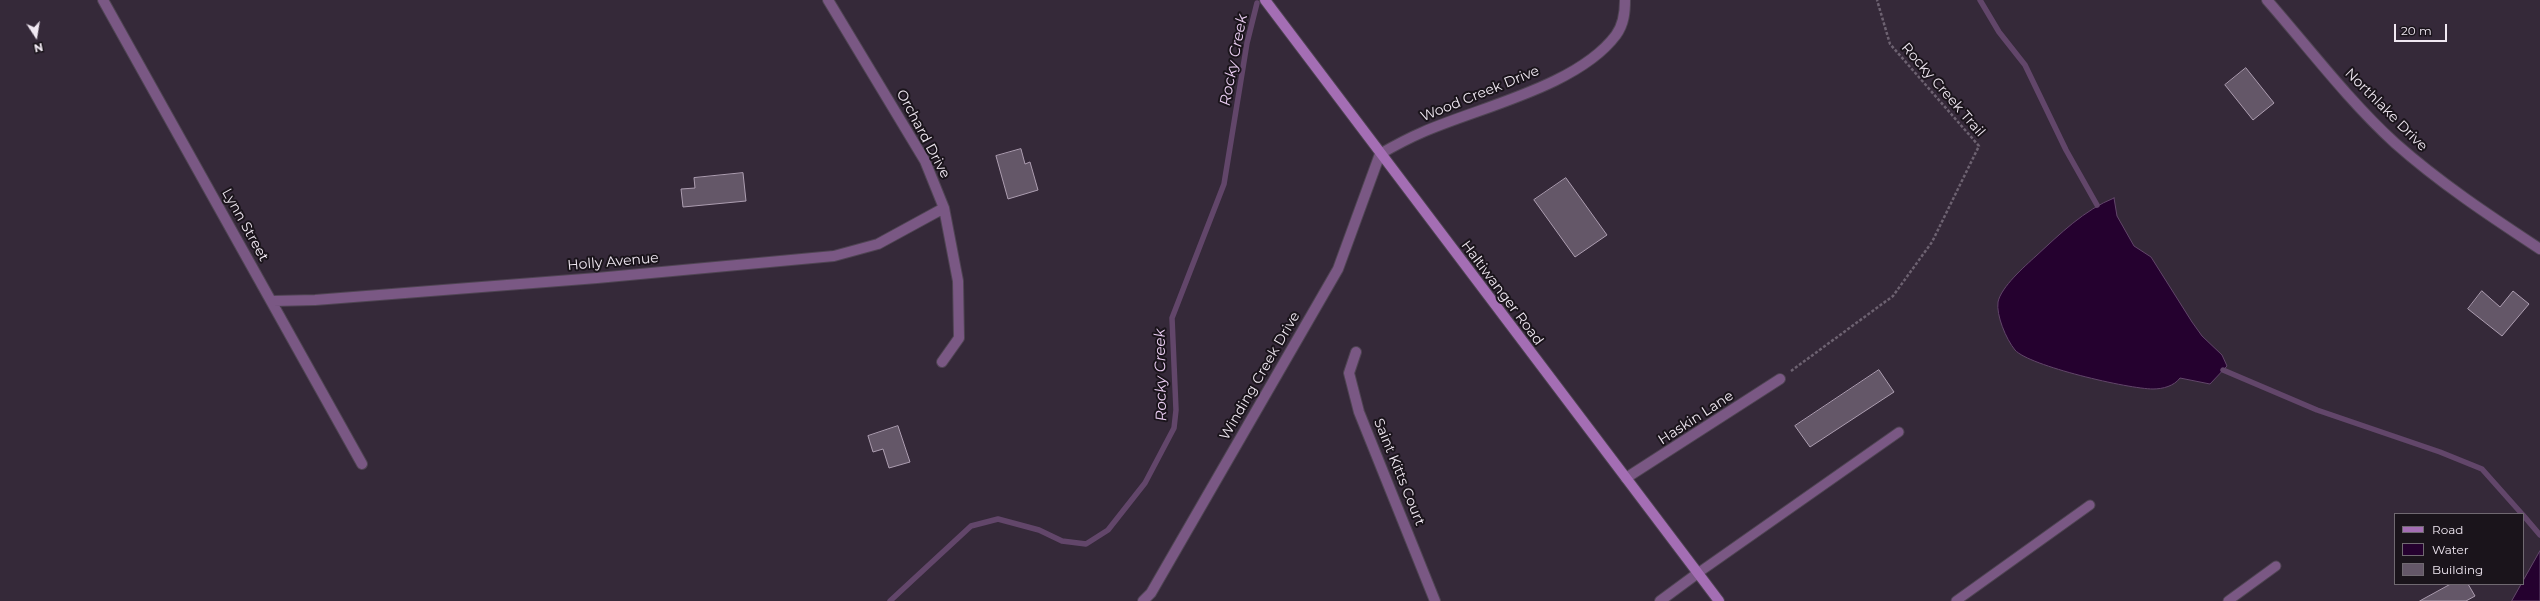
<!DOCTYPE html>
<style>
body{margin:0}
#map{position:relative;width:2540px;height:601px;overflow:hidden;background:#352939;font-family:Montserrat,sans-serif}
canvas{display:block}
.legend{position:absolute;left:2394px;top:513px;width:130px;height:72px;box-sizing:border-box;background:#1a141b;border:1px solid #706971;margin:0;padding:5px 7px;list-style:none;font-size:12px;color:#f0e8f2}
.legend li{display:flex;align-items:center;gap:8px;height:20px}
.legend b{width:20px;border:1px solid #706971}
.north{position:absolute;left:16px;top:16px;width:40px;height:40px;-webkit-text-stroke:3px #1a141b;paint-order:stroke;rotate:168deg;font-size:11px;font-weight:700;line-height:16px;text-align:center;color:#f0e8f2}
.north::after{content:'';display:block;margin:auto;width:14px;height:18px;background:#f0e8f2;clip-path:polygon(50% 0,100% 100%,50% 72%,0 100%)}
.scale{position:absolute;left:2394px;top:24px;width:53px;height:18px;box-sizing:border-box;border:2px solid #f0e8f2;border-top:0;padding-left:5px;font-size:12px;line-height:14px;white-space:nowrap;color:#f0e8f2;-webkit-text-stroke:3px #1a141b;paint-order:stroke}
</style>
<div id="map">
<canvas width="2540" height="601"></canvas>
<ul class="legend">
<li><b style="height:5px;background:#a46eb4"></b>Road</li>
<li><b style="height:11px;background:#25012f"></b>Water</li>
<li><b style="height:11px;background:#645768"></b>Building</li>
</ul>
<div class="north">N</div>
<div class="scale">20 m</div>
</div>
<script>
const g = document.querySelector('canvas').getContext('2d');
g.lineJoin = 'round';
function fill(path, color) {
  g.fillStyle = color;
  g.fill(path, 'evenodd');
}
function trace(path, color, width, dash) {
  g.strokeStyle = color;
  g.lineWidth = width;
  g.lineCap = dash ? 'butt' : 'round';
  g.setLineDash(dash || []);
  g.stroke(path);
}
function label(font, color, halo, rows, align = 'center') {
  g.font = font + ' Montserrat,sans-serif';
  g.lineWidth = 4;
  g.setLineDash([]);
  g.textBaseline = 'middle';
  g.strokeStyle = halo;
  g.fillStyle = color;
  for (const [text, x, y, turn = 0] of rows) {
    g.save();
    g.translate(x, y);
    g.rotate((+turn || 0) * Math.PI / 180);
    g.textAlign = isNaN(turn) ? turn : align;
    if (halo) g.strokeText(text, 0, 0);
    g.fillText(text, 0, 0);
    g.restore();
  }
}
const water = new Path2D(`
 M2114,198L2117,216L2134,246L2151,257L2192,322L2202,336L2222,355L2227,366L2210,384L2180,378C2174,386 2163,389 2153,389C2129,389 2029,366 2015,350C2006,339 1996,315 1998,302C2001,287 2025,266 2036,256C2060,234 2084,210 2114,198Z
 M2540,551V601H2512Z`);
fill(water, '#25012f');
trace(water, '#62466a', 1);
trace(new Path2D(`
 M1980,0L1999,32L2025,65L2066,150L2097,205
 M2223,370L2317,410L2440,452L2482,469L2522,514
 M2523,515L2540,535
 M890,601L971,526L998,519L1039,530L1062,541L1086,544L1108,530L1145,483L1174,428L1176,410L1172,318L1224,184L1247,43L1257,3`), '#62466a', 5.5);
const building = new Path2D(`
 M2246,68L2274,103L2253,120L2225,85Z
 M1021,149L1025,164L1030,162L1038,190L1008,199L996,156Z
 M743,173L746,201L683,207L681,189L695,188L694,178Z
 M1566,178L1607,235L1575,257L1534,200Z
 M2482,291L2500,307L2513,291L2529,304L2502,336L2468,309Z
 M1879,370L1894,392L1810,447L1795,426Z
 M898,426L910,462L889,468L883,449L873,452L868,436Z
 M2451,584H2468L2475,596L2466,601H2420Z`);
fill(building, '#645768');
trace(building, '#ad9eb1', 1);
const lane = new Path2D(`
 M1698,573L1899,432
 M1956,601L2090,505
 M2228,601L2276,566`);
const street = new Path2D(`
 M103,0L362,464
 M828,0L925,161L944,208L958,281L959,338L942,362
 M2267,0C2309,48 2348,100 2395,143C2440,183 2490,216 2540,249
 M273,301L315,300L597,278L834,256L878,244L944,208
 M1356,352L1349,373L1359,412L1435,601
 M1626,478L1780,379
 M1143,601L1151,593L1338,269L1380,154C1394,146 1409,138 1423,132C1480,107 1578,86 1616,35C1624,24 1625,12 1625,0
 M1660,601L1698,573`);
const secondary = new Path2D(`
 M1265,0L1719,601`);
trace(lane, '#4f4453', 11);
trace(street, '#4f4453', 12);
trace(secondary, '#4f4453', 12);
trace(new Path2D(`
 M1791,371L1893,296L1932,242L1979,146L1890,44L1877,0`), '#6d6271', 2.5, [3, 2]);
trace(lane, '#7a5884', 9);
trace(street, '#7a5884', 10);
trace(secondary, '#a46eb4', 10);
label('14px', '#f0e8f2', '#1a141b', [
 ["Rocky Creek Trail",1943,90,49],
 ["Wood Creek Drive",1480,94,-22],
 ["Northlake Drive",2386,110,45],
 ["Orchard Drive",923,134,62],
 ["Lynn Street",245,225,61],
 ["Holly Avenue",613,262,-5],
 ["Haltiwanger Road",1502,293,53],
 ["Winding Creek Drive",1260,376,-60],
 ["Haskin Lane",1696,418,-33],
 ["Saint Kitts Court",1399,472,68]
]);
label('italic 15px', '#eccff4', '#1a141b', [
 ["Rocky Creek",1234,60,-79],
 ["Rocky Creek",1161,375,-91]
]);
</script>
